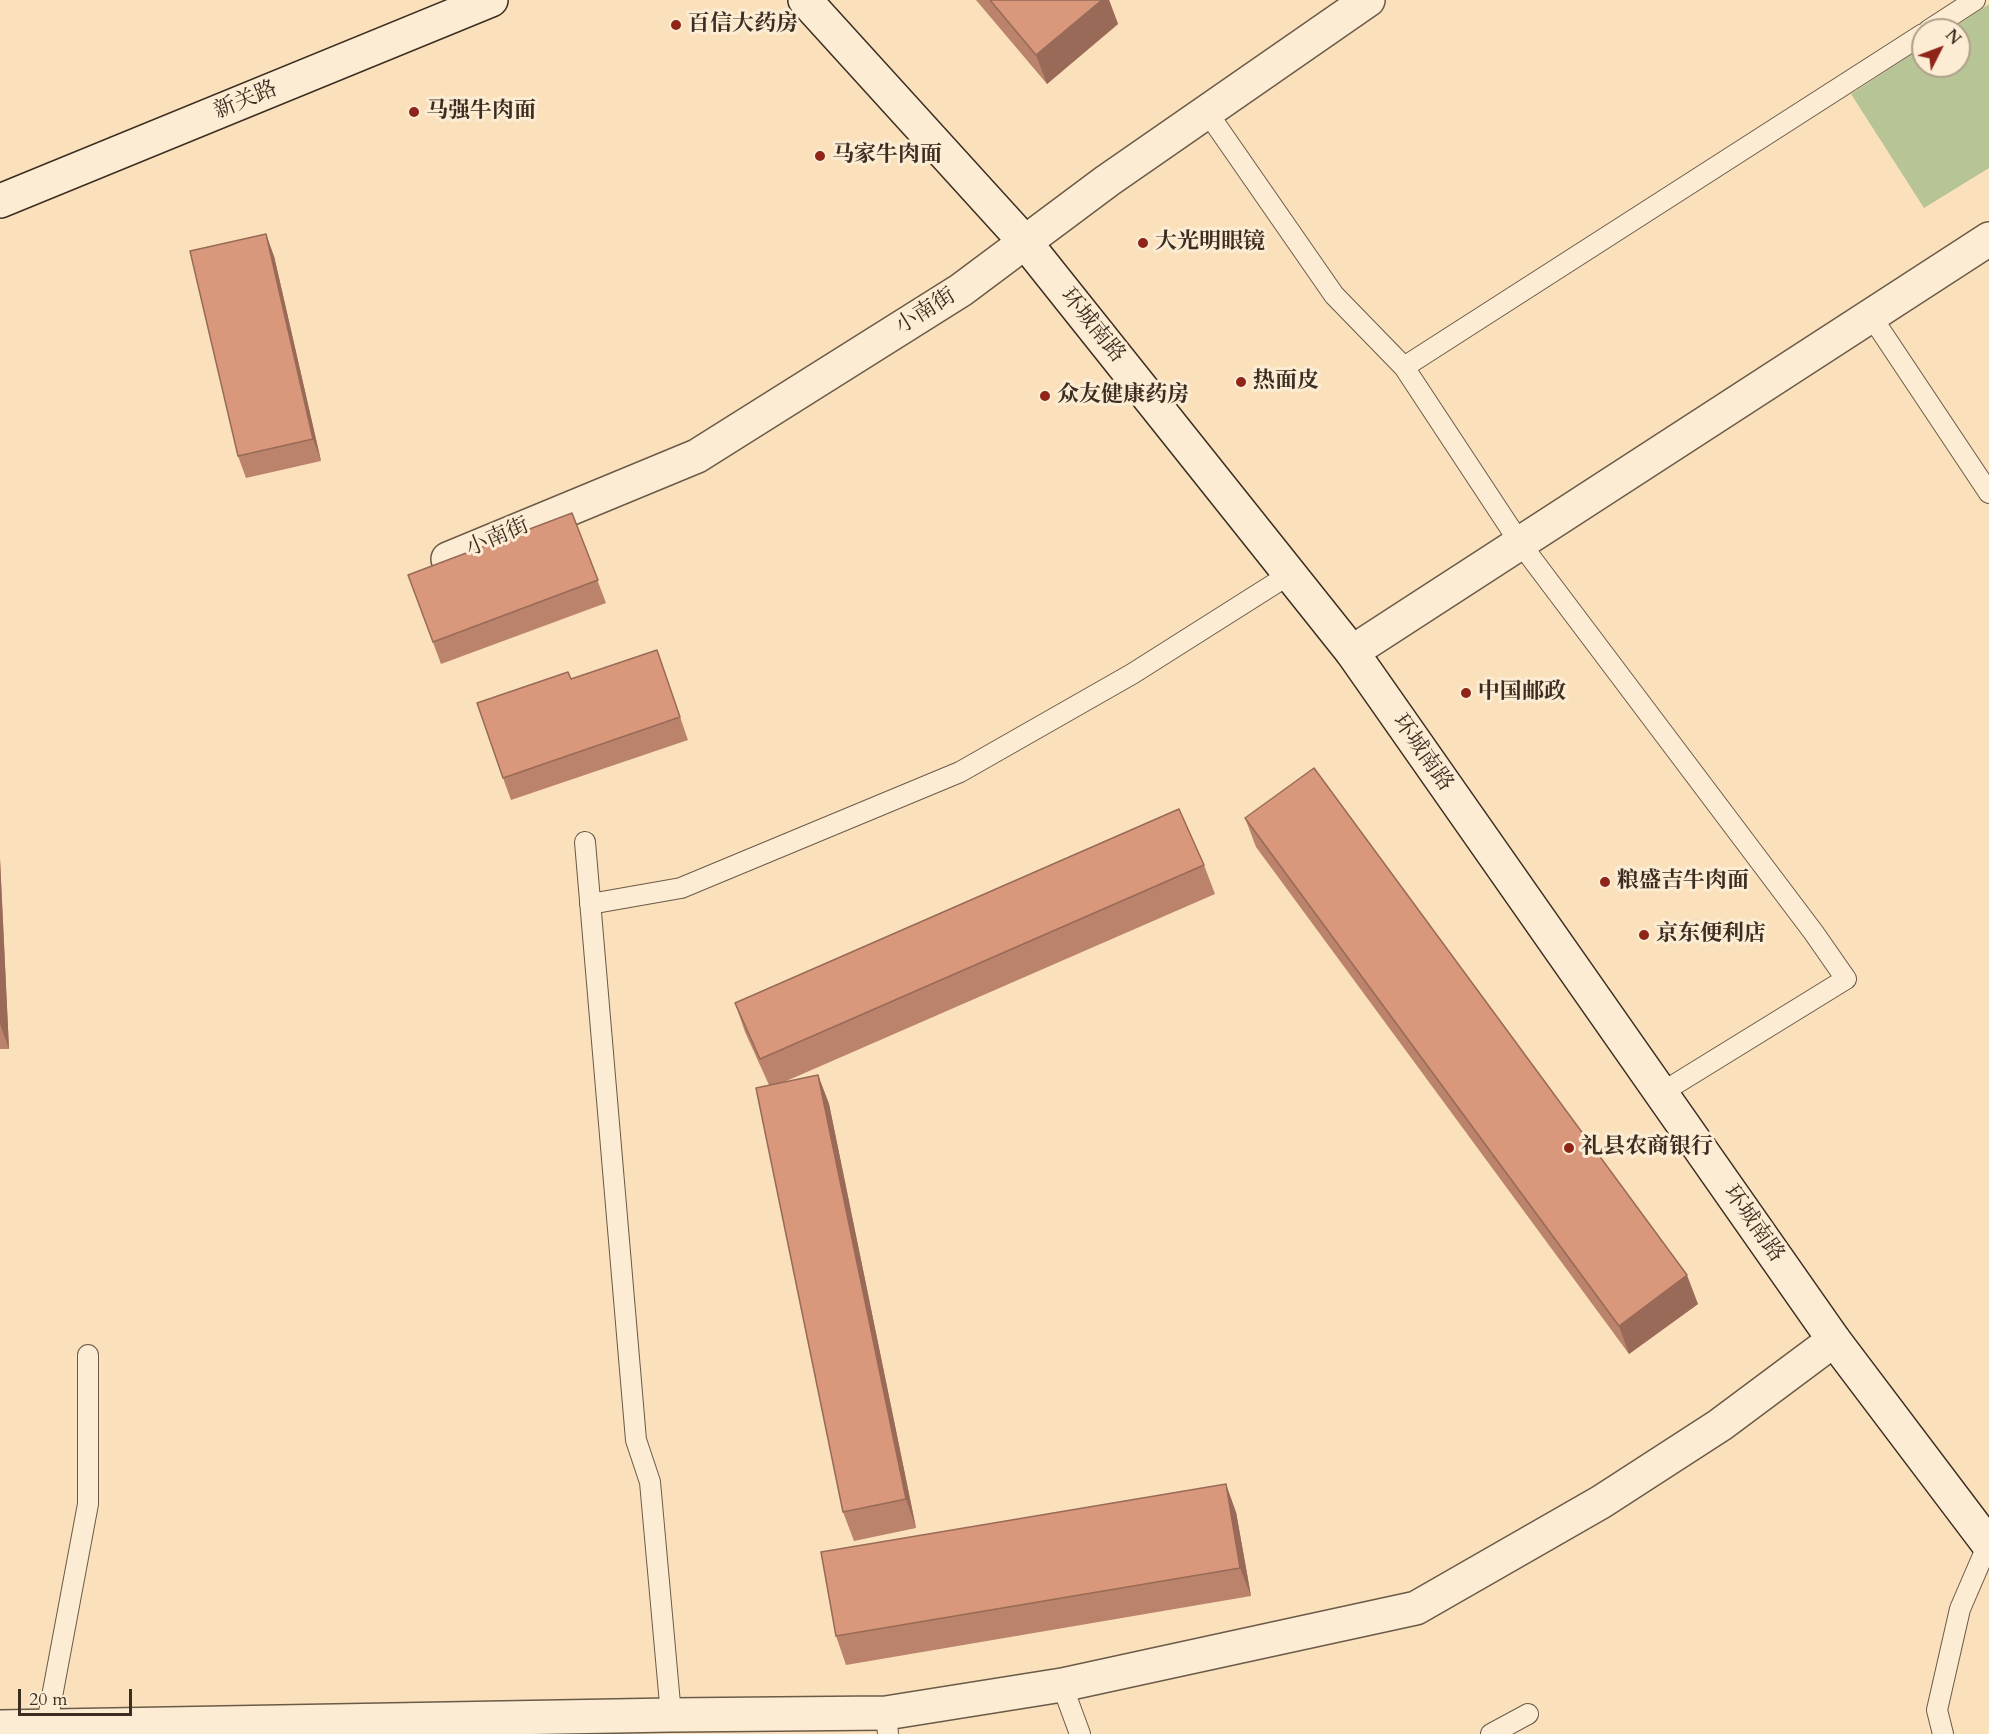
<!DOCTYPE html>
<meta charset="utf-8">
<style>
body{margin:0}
#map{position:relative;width:1989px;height:1734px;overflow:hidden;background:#fae1bc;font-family:Cardo,serif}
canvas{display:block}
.north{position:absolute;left:1911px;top:18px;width:60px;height:60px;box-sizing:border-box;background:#fcecd3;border:2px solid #afa08c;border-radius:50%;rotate:48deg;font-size:16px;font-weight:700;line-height:24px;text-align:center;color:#3b2d21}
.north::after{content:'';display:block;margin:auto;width:21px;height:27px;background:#8f2418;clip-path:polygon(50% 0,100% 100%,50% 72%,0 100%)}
.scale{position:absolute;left:18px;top:1689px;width:114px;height:27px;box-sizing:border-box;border:3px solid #3b2d21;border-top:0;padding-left:8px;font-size:18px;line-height:21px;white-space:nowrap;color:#3b2d21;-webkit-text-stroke:4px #fcecd3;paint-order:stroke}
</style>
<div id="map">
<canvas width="1989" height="1734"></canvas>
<div class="north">N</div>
<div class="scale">20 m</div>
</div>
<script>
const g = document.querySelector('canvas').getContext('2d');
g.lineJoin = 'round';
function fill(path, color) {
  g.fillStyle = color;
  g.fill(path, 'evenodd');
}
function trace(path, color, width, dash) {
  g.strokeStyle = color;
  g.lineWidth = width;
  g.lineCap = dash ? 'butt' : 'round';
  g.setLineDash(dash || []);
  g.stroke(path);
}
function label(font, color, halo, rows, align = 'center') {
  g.font = font + ' Cardo,"Noto Serif SC",serif';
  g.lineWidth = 6;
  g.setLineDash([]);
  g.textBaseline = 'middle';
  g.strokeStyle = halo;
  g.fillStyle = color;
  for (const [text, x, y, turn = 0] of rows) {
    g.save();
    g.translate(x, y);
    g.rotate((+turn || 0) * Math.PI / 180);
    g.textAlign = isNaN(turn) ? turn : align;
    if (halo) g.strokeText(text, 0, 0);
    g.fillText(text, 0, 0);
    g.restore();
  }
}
fill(new Path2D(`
 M1989,4V168L1924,208L1851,94L1923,47V66H1959V30H1950Z`), '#b7c496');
const service = new Path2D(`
 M1929,30L1975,0
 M1207,112L1334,295L1404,367L1520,543L1814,933L1846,979L1661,1093
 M1871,316L1989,493
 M1404,367L1923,34
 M585,842L636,1440L650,1482L671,1715
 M590,904L681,888L960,772L1132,674L1290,574
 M1062,1685L1080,1734
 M886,1713L888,1734
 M45,1734L88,1504V1355
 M1491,1734L1528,1714
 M1943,1734L1937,1710L1960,1609L1988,1544`);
const minor = new Path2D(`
 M448,559L697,456L961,290L1107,181L1368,0
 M1352,652L1989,239
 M0,1727L671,1715L886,1713L1062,1685L1416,1608L1601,1502L1720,1425L1834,1340`);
const secondary = new Path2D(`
 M805,0L1025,242L1352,652L1834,1340L1989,1545
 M0,201L491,0`);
trace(service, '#6b5a48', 22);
trace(minor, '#6b5a48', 36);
trace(secondary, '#3b2d21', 36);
trace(service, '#fcecd3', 20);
trace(minor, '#fcecd3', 33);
trace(secondary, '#fcecd3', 33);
fill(new Path2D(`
 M976,0H1109L1118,24L1047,84Z
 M274,256L321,461L246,478L238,456Z
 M572,513L606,603L441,664L408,575Z
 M657,650L688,740L511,800L503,778L571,679Z
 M1245,818L1698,1304L1629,1354L1256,847Z
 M0,859L9,1049H0Z
 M1204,865L1215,894L784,1082L818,1075L829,1104L916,1528L854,1541L843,1512L769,1085L745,1032L735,1003Z
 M1236,1512L1251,1596L846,1665L836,1636Z`), '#bb836b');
fill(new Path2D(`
 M1102,0H1109L1118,24L1047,84L1036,55Z
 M266,234L274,256L321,461L313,439Z
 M0,859L9,1049L0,1024Z
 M818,1075L829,1104L916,1528L906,1499Z
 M1687,1275L1698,1304L1629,1354L1619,1326Z
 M1226,1484L1236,1512L1251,1596L1240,1568Z`), '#986a57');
const building = new Path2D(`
 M990,0H1102L1036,55Z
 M266,234L313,439L238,456L190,251Z
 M572,513L598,580L433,642L408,575Z
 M657,650L680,717L503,778L477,703L568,672L571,679Z
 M1314,768L1687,1275L1619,1326L1245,818Z
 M1179,809L1204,865L760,1059L735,1003Z
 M818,1075L906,1499L843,1512L756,1088Z
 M1226,1484L1240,1568L836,1636L821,1552Z`);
fill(building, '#d9987c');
trace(building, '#986a57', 1.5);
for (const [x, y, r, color] of [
 [676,25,6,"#8f2418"],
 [414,112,6,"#8f2418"],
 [820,156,6,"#8f2418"],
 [1143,243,6,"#8f2418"],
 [1241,382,6,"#8f2418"],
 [1045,396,6,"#8f2418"],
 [1466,693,6,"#8f2418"],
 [1605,882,6,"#8f2418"],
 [1644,935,6,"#8f2418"],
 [1569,1148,6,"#8f2418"]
]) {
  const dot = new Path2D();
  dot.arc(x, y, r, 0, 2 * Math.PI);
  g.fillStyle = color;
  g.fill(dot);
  trace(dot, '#fcecd3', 2);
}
label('bold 22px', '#3b2d21', '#fcecd3', [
 ["百信大药房",688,25],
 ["马强牛肉面",426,112],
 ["马家牛肉面",832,156],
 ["大光明眼镜",1155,243],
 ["热面皮",1253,382],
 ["众友健康药房",1057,396],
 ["中国邮政",1478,693],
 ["粮盛吉牛肉面",1617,882],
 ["京东便利店",1656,935],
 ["礼县农商银行",1581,1148]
], 'left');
label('22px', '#3b2d21', '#fcecd3', [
 ["新关路",246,101,-22],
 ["小南街",926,312,-32],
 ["环城南路",1092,326,51],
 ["小南街",498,538,-23],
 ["环城南路",1422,753,55],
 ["环城南路",1753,1224,55]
]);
</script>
